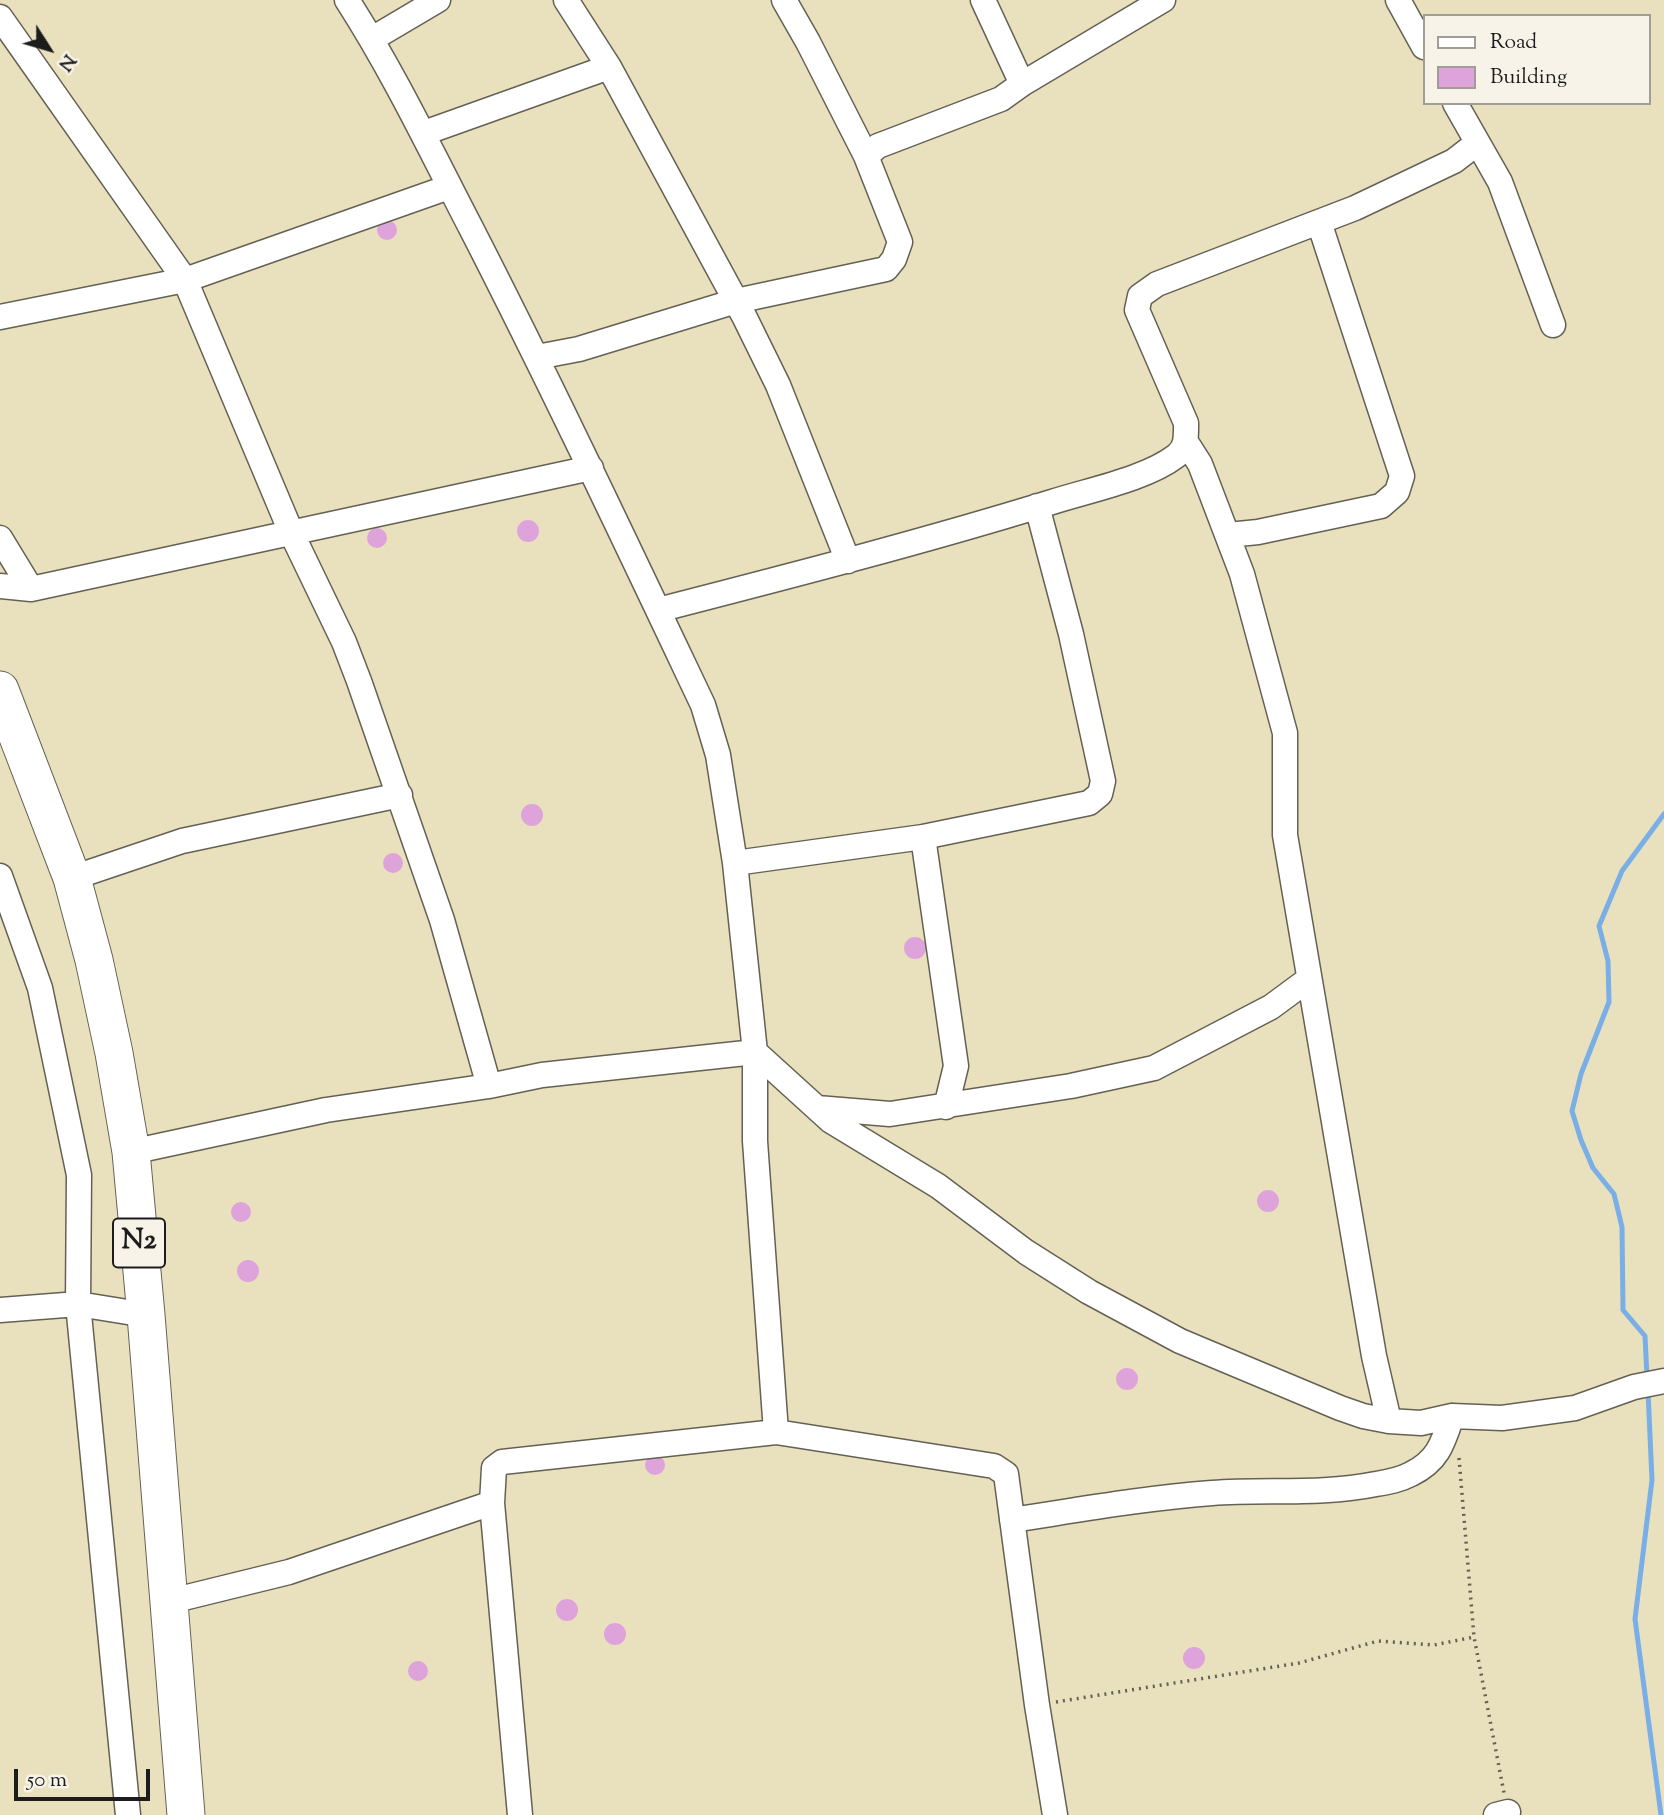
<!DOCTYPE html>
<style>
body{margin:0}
#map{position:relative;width:1664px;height:1815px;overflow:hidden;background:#e9e1bd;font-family:"Sorts Mill Goudy",serif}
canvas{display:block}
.legend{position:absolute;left:1423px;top:14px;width:228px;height:91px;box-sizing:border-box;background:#f7f3e8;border:2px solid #9f9d96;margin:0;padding:9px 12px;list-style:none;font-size:21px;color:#1c1c1c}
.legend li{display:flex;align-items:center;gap:14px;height:35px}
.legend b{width:35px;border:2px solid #9f9d96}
.north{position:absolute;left:14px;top:14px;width:70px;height:70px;-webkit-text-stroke:5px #f7f3e8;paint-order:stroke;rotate:127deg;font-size:19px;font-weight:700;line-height:28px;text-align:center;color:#1c1c1c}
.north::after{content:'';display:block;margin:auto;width:24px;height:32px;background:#1c1c1c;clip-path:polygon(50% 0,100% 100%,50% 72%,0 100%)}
.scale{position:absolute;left:14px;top:1769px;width:136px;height:32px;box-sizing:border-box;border:4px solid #1c1c1c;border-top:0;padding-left:9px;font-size:21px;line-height:24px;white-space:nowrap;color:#1c1c1c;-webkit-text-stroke:5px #f7f3e8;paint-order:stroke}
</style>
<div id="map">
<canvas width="1664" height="1815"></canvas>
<ul class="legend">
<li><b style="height:9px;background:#fff"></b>Road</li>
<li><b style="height:19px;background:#dfa3dc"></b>Building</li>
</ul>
<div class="north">N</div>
<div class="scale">50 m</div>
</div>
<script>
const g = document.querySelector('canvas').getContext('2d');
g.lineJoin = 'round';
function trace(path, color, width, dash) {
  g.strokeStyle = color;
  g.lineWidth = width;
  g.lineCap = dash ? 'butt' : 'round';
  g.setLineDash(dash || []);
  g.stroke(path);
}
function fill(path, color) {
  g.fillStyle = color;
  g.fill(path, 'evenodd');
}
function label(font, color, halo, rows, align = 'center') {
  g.font = font + ' "Sorts Mill Goudy",serif';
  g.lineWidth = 5;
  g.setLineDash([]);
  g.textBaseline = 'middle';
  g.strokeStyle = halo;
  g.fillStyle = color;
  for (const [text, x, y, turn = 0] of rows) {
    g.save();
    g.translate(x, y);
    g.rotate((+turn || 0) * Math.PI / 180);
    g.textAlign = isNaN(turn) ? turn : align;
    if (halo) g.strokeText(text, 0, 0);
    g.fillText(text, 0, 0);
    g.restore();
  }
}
trace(new Path2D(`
 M1647,1377L1645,1336L1623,1310L1622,1227L1614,1194L1593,1168L1581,1140L1572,1111L1581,1074L1609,1002L1608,961L1599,926L1622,871L1664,814
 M1648,1391L1652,1480L1635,1619L1661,1815`), '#79aee7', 5);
fill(new Path2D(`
 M377 230a10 10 0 1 1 20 0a10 10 0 1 1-20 0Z
 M517 531a11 11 0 1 1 22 0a11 11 0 1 1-22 0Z
 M367 538a10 10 0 1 1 20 0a10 10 0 1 1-20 0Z
 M521 815a11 11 0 1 1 22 0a11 11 0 1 1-22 0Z
 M383 863a10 10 0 1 1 20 0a10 10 0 1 1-20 0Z
 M904 948a11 11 0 1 1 22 0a11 11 0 1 1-22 0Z
 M1257 1201a11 11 0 1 1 22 0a11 11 0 1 1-22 0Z
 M231 1212a10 10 0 1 1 20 0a10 10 0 1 1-20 0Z
 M237 1271a11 11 0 1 1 22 0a11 11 0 1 1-22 0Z
 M1116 1379a11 11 0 1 1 22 0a11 11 0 1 1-22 0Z
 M645 1465a10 10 0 1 1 20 0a10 10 0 1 1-20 0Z
 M556 1610a11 11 0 1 1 22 0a11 11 0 1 1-22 0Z
 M604 1634a11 11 0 1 1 22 0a11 11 0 1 1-22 0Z
 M1183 1658a11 11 0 1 1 22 0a11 11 0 1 1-22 0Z
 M408 1671a10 10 0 1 1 20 0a10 10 0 1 1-20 0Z`), '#dfa3dc');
const minor = new Path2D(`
 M347,0C394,73 431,151 471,228C552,386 627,545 703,705L718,755L735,863L755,1052V1141L776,1432L502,1462L494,1468L492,1503
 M566,0L609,67L744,316L778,385L848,561
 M784,0L808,42L866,156
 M983,0L1022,84
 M1398,0L1424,47
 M0,17L185,280L291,532L344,642L359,681L442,920L489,1086
 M372,39L438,0
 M1455,103L1500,182L1553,325
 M424,133L609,67
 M0,317L185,280L449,187
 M537,357L579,349L736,301L886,269L894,259L900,242L866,156L878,146L1001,99L1022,84L1163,0
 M1186,442L1200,464L1242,574L1285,733V835L1374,1356L1389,1421
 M1228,535L1258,532L1381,506L1397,492L1402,476L1319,222
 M0,538L31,589
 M0,586L31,589L591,468
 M658,610C790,576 922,542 1052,502C1089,490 1146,479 1176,456C1187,448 1186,436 1186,423L1137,310L1140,296L1157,284L1355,208L1454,161L1476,144
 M923,837L956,1066L946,1107
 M735,863L923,837L1089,803L1100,794L1103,781L1071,634L1037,506
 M0,876L40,988L79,1175L78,1304L128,1815
 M72,878L182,841L400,795
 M817,1108L890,1114L1071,1086L1154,1068L1271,1007L1309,979
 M131,1152L326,1110L489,1086L542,1075L755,1052L831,1121L938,1186L1026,1252L1089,1292L1180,1341L1340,1408L1363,1416L1389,1421L1421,1423L1452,1416L1502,1418L1575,1408L1634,1387L1664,1381
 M0,1310L78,1304L146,1315
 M776,1432L994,1466L1006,1474L1037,1705L1055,1815
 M1012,1520C1078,1510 1145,1498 1212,1493C1267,1489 1321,1495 1376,1484C1388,1482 1400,1480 1411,1474C1438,1461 1443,1443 1452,1416
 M167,1602L289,1572L492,1503L520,1815
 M1496,1815L1508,1812`);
const highway = new Path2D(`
 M0,690L72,878L94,960L114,1053L131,1152L146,1315L186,1815`);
trace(minor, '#646154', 27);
trace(highway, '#646154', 39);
trace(new Path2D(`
 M1459,1458L1474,1637L1504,1793
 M1056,1702L1299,1663L1378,1641L1434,1645L1474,1637`), '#646154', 3.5, [2, 5]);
trace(minor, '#fff', 24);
trace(highway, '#fff', 37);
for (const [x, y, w] of [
 [139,1243,52]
]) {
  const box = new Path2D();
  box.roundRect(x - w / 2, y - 24.5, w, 49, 5);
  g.fillStyle = '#f7f3e8';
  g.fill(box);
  trace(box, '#1c1c1c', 2);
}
label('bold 28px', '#1c1c1c', null, [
 ["N2",139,1243]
]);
</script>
